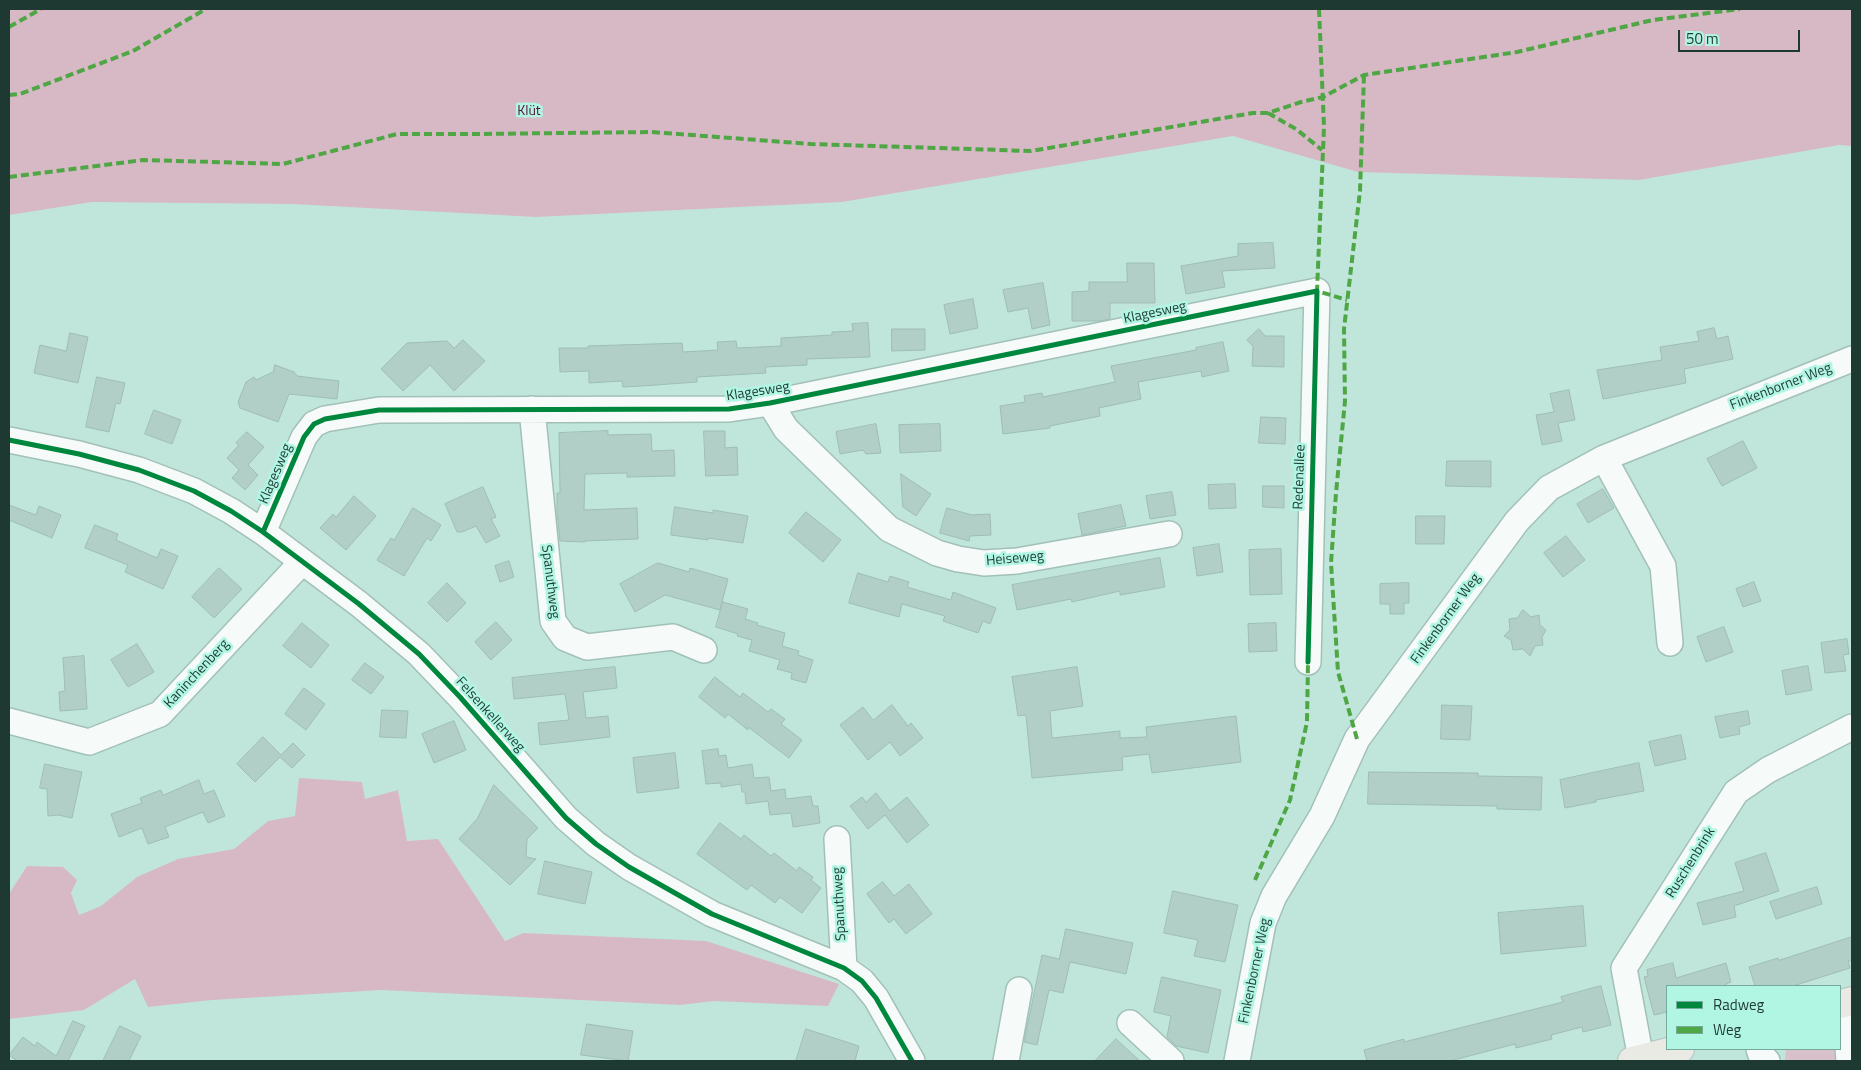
<!DOCTYPE html>
<meta charset="utf-8">
<style>
body{margin:0}
#map{position:relative;width:1861px;height:1070px;overflow:hidden;background:#c0e6dc;font-family:"Titillium Web",sans-serif}
canvas{display:block}
.frame{position:absolute;inset:0;border:10px solid #1e3932;pointer-events:none}
.legend{position:absolute;left:1666px;top:985px;width:175px;height:65px;box-sizing:border-box;background:#b1f5e3;border:1px solid #76aa9c;margin:0;padding:6px 9px;list-style:none;font-size:15px;color:#1e3932}
.legend li{display:flex;align-items:center;gap:10px;height:25px}
.legend b{width:25px;border:1px solid #76aa9c}
.scale{position:absolute;left:1678px;top:30px;width:122px;height:22px;box-sizing:border-box;border:2px solid #1e3932;border-top:0;padding-left:6px;font-size:15px;line-height:18px;white-space:nowrap;color:#1e3932;-webkit-text-stroke:4px #b1f5e3;paint-order:stroke}
</style>
<div id="map">
<canvas width="1861" height="1070"></canvas>
<div class="frame"></div>
<ul class="legend">
<li><b style="height:6px;background:#00873e"></b>Radweg</li>
<li><b style="height:6px;background:#4fa644"></b>Weg</li>
</ul>
<div class="scale">50 m</div>
</div>
<script>
const g = document.querySelector('canvas').getContext('2d');
g.lineJoin = 'round';
function fill(path, color) {
  g.fillStyle = color;
  g.fill(path, 'evenodd');
}
function trace(path, color, width, dash) {
  g.strokeStyle = color;
  g.lineWidth = width;
  g.lineCap = dash ? 'butt' : 'round';
  g.setLineDash(dash || []);
  g.stroke(path);
}
function label(font, color, halo, rows, align = 'center') {
  g.font = font + ' "Titillium Web",sans-serif';
  g.lineWidth = 5;
  g.setLineDash([]);
  g.textBaseline = 'middle';
  g.strokeStyle = halo;
  g.fillStyle = color;
  for (const [text, x, y, turn = 0] of rows) {
    g.save();
    g.translate(x, y);
    g.rotate((+turn || 0) * Math.PI / 180);
    g.textAlign = isNaN(turn) ? turn : align;
    if (halo) g.strokeText(text, 0, 0);
    g.fillText(text, 0, 0);
    g.restore();
  }
}
fill(new Path2D(`
 M1786,1049H1840L1841,1061H1786L1785,1059Z`), '#d9c1cc');
fill(new Path2D(`
 M9,9H1852V146L1839,145L1639,180L1358,172L1233,136L842,202L536,217L292,204L92,202L9,215Z
 M299,778L362,782L365,799L398,790L407,841L438,839L505,941L523,933L706,941L839,984L828,1006L714,1001L680,1005L382,990L212,1000L148,1007L135,979L84,1010L9,1019V894L27,866L63,867L77,880L71,893L79,915L101,906L137,877L178,859L234,849L268,821L295,816Z`), '#d7b9c6');
const building = new Path2D(`
 M1273,243L1275,268L1222,271L1225,287L1186,294L1181,266L1238,256V244Z
 M1127,263H1154L1155,303H1110V319L1100,321H1072V292L1089,291V282H1127Z
 M1043,283L1050,325L1032,329L1028,308L1008,312L1003,290Z
 M973,299L978,328L950,334L944,305Z
 M868,323L870,357L807,359V365L765,367L766,373L697,377V382L642,386L623,387L622,381L589,383V371L560,372L559,348H588V346L682,343L683,352L718,350L717,342L736,341L737,348L781,346V338L832,335V332L853,331L852,324Z
 M1714,328L1717,339L1728,336L1733,359L1684,369L1686,383L1603,399L1597,370L1662,360L1660,347L1699,341L1697,332Z
 M892,329H925V350L892,351Z
 M1259,329L1265,336H1284V367L1252,366L1253,346L1247,340Z
 M70,333L88,337L78,383L34,373L40,345L66,351Z
 M463,340L485,361L454,391L430,365L403,391L381,369L407,343L447,341L454,348Z
 M1223,342L1229,371L1202,377L1201,371L1138,382L1141,399L1099,408L1100,416L1050,426V428L1003,434L1000,406L1025,402L1024,396L1042,393L1043,397L1115,382L1111,366L1196,350V348Z
 M275,365L294,372L297,376L339,381L337,399L289,394L278,422L240,408L238,402L246,382L254,377L256,380L273,372Z
 M97,377L125,383L120,404L116,403L109,432L86,427Z
 M1569,390L1575,420L1558,423L1562,441L1542,445L1536,415L1554,412L1550,394Z
 M154,410L181,420L172,444L145,434Z
 M1261,417L1286,418L1285,444L1259,443Z
 M876,424L881,453L866,454L863,450L840,454L836,432Z
 M940,424L941,451L900,453L899,425Z
 M608,431V435L651,434L652,451L674,450L675,476L627,477V473L585,474L584,510L637,508L638,539L585,541V542L560,541L557,512V493H560L559,433Z
 M704,431H725V448L737,447L738,475L706,476Z
 M247,432L264,447L248,465L258,475L245,490L232,478L239,470L227,458L239,445L236,443Z
 M1743,441L1757,468L1722,486L1707,459Z
 M1447,461H1491V487L1446,486Z
 M901,474L931,494L916,516L903,507Z
 M1235,484L1236,508L1209,509L1208,485Z
 M1263,486H1284V508L1263,507Z
 M483,487L496,517L491,519L500,536L486,543L476,526L462,532H457L445,504Z
 M1603,489L1614,508L1588,523L1577,504Z
 M1172,492L1176,515L1150,519L1146,496Z
 M354,496L376,516L346,550L320,528L333,514L336,517Z
 M9,505L36,515L39,506L61,515L52,538L9,520Z
 M1121,505L1126,526L1082,535L1078,514Z
 M675,507L713,513V510L748,516L743,543L708,538V540L671,535Z
 M413,508L441,525L431,541L427,538L404,576L377,560L391,538L394,540Z
 M947,508L972,515L990,514L991,535L970,536L969,541L940,533Z
 M806,512L841,540L823,562L789,533Z
 M1416,516H1445L1444,544H1416Z
 M95,525L118,534L116,540L157,558L161,549L178,556L163,589L125,572L128,565L85,548Z
 M1566,536L1585,560L1563,577L1544,553Z
 M1219,544L1223,572L1197,576L1193,548Z
 M1281,549L1282,594L1250,595L1249,550Z
 M1160,558L1165,587L1120,595V591L1072,602L1071,599L1017,610L1012,585Z
 M509,561L514,577L500,582L495,566Z
 M658,563L689,572L690,568L728,579L720,610L665,595L635,612L620,584Z
 M219,568L242,589L214,618L192,597Z
 M858,573L888,582L890,576L909,582L907,587L951,600L953,592L996,608L990,624L983,621L978,633L943,621L945,616L902,604L899,617L849,603Z
 M1754,582L1761,601L1743,607L1736,589Z
 M447,583L466,603L447,622L428,603Z
 M1409,583V603H1404V614H1390V604H1380V584Z
 M723,602L748,609L745,619L758,623L757,625L785,633L782,646L799,651L798,655L813,660L806,683L791,679L792,673L777,669L780,660L749,651L752,640L737,636L738,634L716,627Z
 M1523,610L1531,617L1539,615L1540,625L1546,630L1542,637L1543,645L1535,646L1530,656L1523,649L1513,650L1511,640L1504,636L1510,630L1509,619L1517,618Z
 M496,622L512,640L491,660L475,642Z
 M302,623L329,645L311,668L283,646Z
 M1276,623L1277,651L1249,652L1248,624Z
 M1724,627L1733,652L1706,662L1697,637Z
 M1847,639L1849,654L1843,655L1846,671L1825,673L1821,643Z
 M137,644L154,672L128,687L111,660Z
 M84,656L87,709L60,711L59,692L65,691L63,658Z
 M365,663L384,677L371,694L352,680Z
 M1808,666L1812,690L1786,695L1782,671Z
 M615,667L617,688L583,692L586,718L608,716L610,737L540,745L538,723L569,720L565,694L514,699L512,678Z
 M1077,667L1083,706L1050,711L1052,738L1120,731V738L1147,737L1146,727L1236,716L1241,762L1152,773L1149,754L1122,757L1123,770L1032,778L1026,715L1018,716L1012,677Z
 M715,677L740,697L743,693L768,712L771,709L785,719L781,724L802,740L789,758L748,727V730L728,714L725,718L699,697Z
 M304,688L325,704L306,730L285,714Z
 M892,705L908,726L911,723L923,738L900,756L890,742L868,760L840,725L863,707L873,720Z
 M1442,705L1472,706L1470,740L1441,739Z
 M382,710L408,711L406,738L380,737Z
 M1748,711L1750,724L1739,727L1740,734L1720,738L1715,717Z
 M454,721L466,750L434,763L422,734Z
 M1681,735L1686,759L1655,766L1649,742Z
 M263,737L281,755L293,743L305,755L292,768L280,757L255,782L237,764Z
 M718,749L719,756L726,755L728,768L752,764L754,778L769,777L771,791L785,789L786,799L811,796L813,806H818L820,823L793,827L791,813L770,815L768,801L746,804L745,792H742L741,784L721,787V783L706,784L702,751Z
 M675,753L679,788L637,793L633,758Z
 M1639,763L1644,791L1596,800V802L1565,808L1560,780Z
 M45,764L82,772L72,818L58,815L48,816L47,789L40,788Z
 M1369,772L1478,773V776L1542,777L1541,810L1497,809V806L1368,804Z
 M199,780L204,794L214,790L225,816L208,823L203,812L165,827L169,837L148,844L142,828L119,837L111,814L142,803L140,798L161,790L163,795Z
 M494,785L538,828L527,839L526,857L536,859L510,885L459,839L477,819Z
 M876,793L890,811L907,797L929,825L907,843L885,815L868,829L850,806L862,797L866,802Z
 M720,823L741,839L744,835L771,856L774,853L797,871L799,867L813,877L811,880L821,888L802,913L780,897L775,903L751,885L747,890L697,854Z
 M1766,853L1779,891L1734,906L1736,917L1703,925L1697,903L1744,891L1735,863Z
 M545,861L592,872L585,904L538,894Z
 M883,882L894,896L909,884L932,914L906,934L894,919L889,923L867,894Z
 M1817,887L1822,904L1776,919L1770,902Z
 M1173,891L1238,905L1225,962L1194,956L1198,940L1164,933Z
 M1583,906L1586,946L1501,954L1498,913Z
 M1066,929L1133,943L1126,974L1070,962L1063,993L1049,990L1037,1045L1024,1042L1042,955L1059,959Z
 M1852,937V961H1848L1850,968L1793,986H1755L1749,967L1778,958L1779,960Z
 M1673,963L1676,978L1726,963L1731,982L1726,984V986H1667V1012L1654,1015L1644,977L1648,976L1647,970Z
 M1162,977L1221,990L1208,1053L1176,1046L1167,1037L1171,1016L1154,1012Z
 M1601,986L1611,1025L1583,1032L1582,1027L1551,1035L1552,1039L1516,1048L1515,1044L1450,1061H1367L1364,1050L1404,1039V1042L1563,1002L1561,997Z
 M73,1021L85,1026L68,1061H17L9,1055L23,1037L35,1046L37,1042L56,1056Z
 M587,1024L633,1031L628,1061L581,1055Z
 M120,1026L141,1036L129,1061H103Z
 M806,1029L859,1046L855,1061H796Z
 M1116,1039L1140,1061H1095Z`);
fill(building, '#b1cec7');
trace(building, '#9ebdb5', 1);
const minor = new Path2D(`
 M770,403L786,429L889,529L937,553L958,559L984,563L1017,561L1169,534
 M532,409L553,621L565,638L587,647L673,637L704,650
 M9,440L79,454L139,470L194,491L231,511L263,532L359,604L419,654L460,697L566,818L596,844L629,867L712,914L844,968L862,981L876,998L912,1061
 M1604,458L1663,566L1670,643
 M263,532L304,437L314,424L325,419L379,410L729,409L770,403L1317,291L1308,662
 M9,721L89,742L160,714L302,562
 M837,839L844,968
 M1840,1017L1848,1048L1849,1061
 M1130,1023L1171,1061
 M1759,1049L1761,1055L1767,1061
 M1641,1059L1624,968L1736,792L1768,770L1852,727
 M1006,1061L1019,990
 M1237,1061L1263,923L1274,896L1322,816L1357,739L1517,521L1549,488L1604,458L1852,359`);
const major = new Path2D(`
 M1840,1004L1852,1001
 M1632,1061L1680,1049`);
trace(minor, '#a2c0b8', 28);
trace(major, '#b0c3be', 30);
trace(minor, '#f6fbfa', 25);
trace(major, '#eaeae4', 28);
trace(new Path2D(`
 M1319,9L1324,127L1317,291L1347,300
 M9,27L41,9
 M9,95L20,94L133,51L206,9
 M1268,113L1296,129L1322,150
 M9,177L143,160L283,164L397,134H475L651,132L811,144L1031,151L1253,113H1268L1301,102L1323,97L1364,75L1517,52L1653,20L1740,9
 M1357,739L1338,672L1331,563L1336,493L1345,401L1344,329L1360,191L1364,75
 M1255,880L1290,800L1307,722L1308,662`), '#4fa644', 4, [8, 4]);
trace(new Path2D(`
 M9,440L79,454L139,470L194,491L231,511L263,532L359,604L419,654L460,697L566,818L596,844L629,867L712,914L844,968L862,981L876,998L912,1061
 M263,532L304,437L314,424L325,419L379,410L729,409L770,403L1317,291L1308,662`), '#00873e', 5);
label('14px', '#5a0e34', '#b1f5e3', [
 ["Klüt",529,112]
]);
label('14px', '#1e3932', '#b1f5e3', [
 ["Klagesweg",1155,313,-12],
 ["Finkenborner Weg",1781,387,-21],
 ["Klagesweg",758,392,-9],
 ["Klagesweg",276,474,-67],
 ["Redenallee",1300,477,-88],
 ["Heiseweg",1015,559,-5],
 ["Spanuthweg",550,582,83],
 ["Finkenborner Weg",1446,619,-54],
 ["Kaninchenberg",197,674,-47],
 ["Felsenkellerweg",490,715,48],
 ["Ruschenbrink",1691,863,-58],
 ["Spanuthweg",840,904,-93],
 ["Finkenborner Weg",1255,971,-78]
]);
</script>
